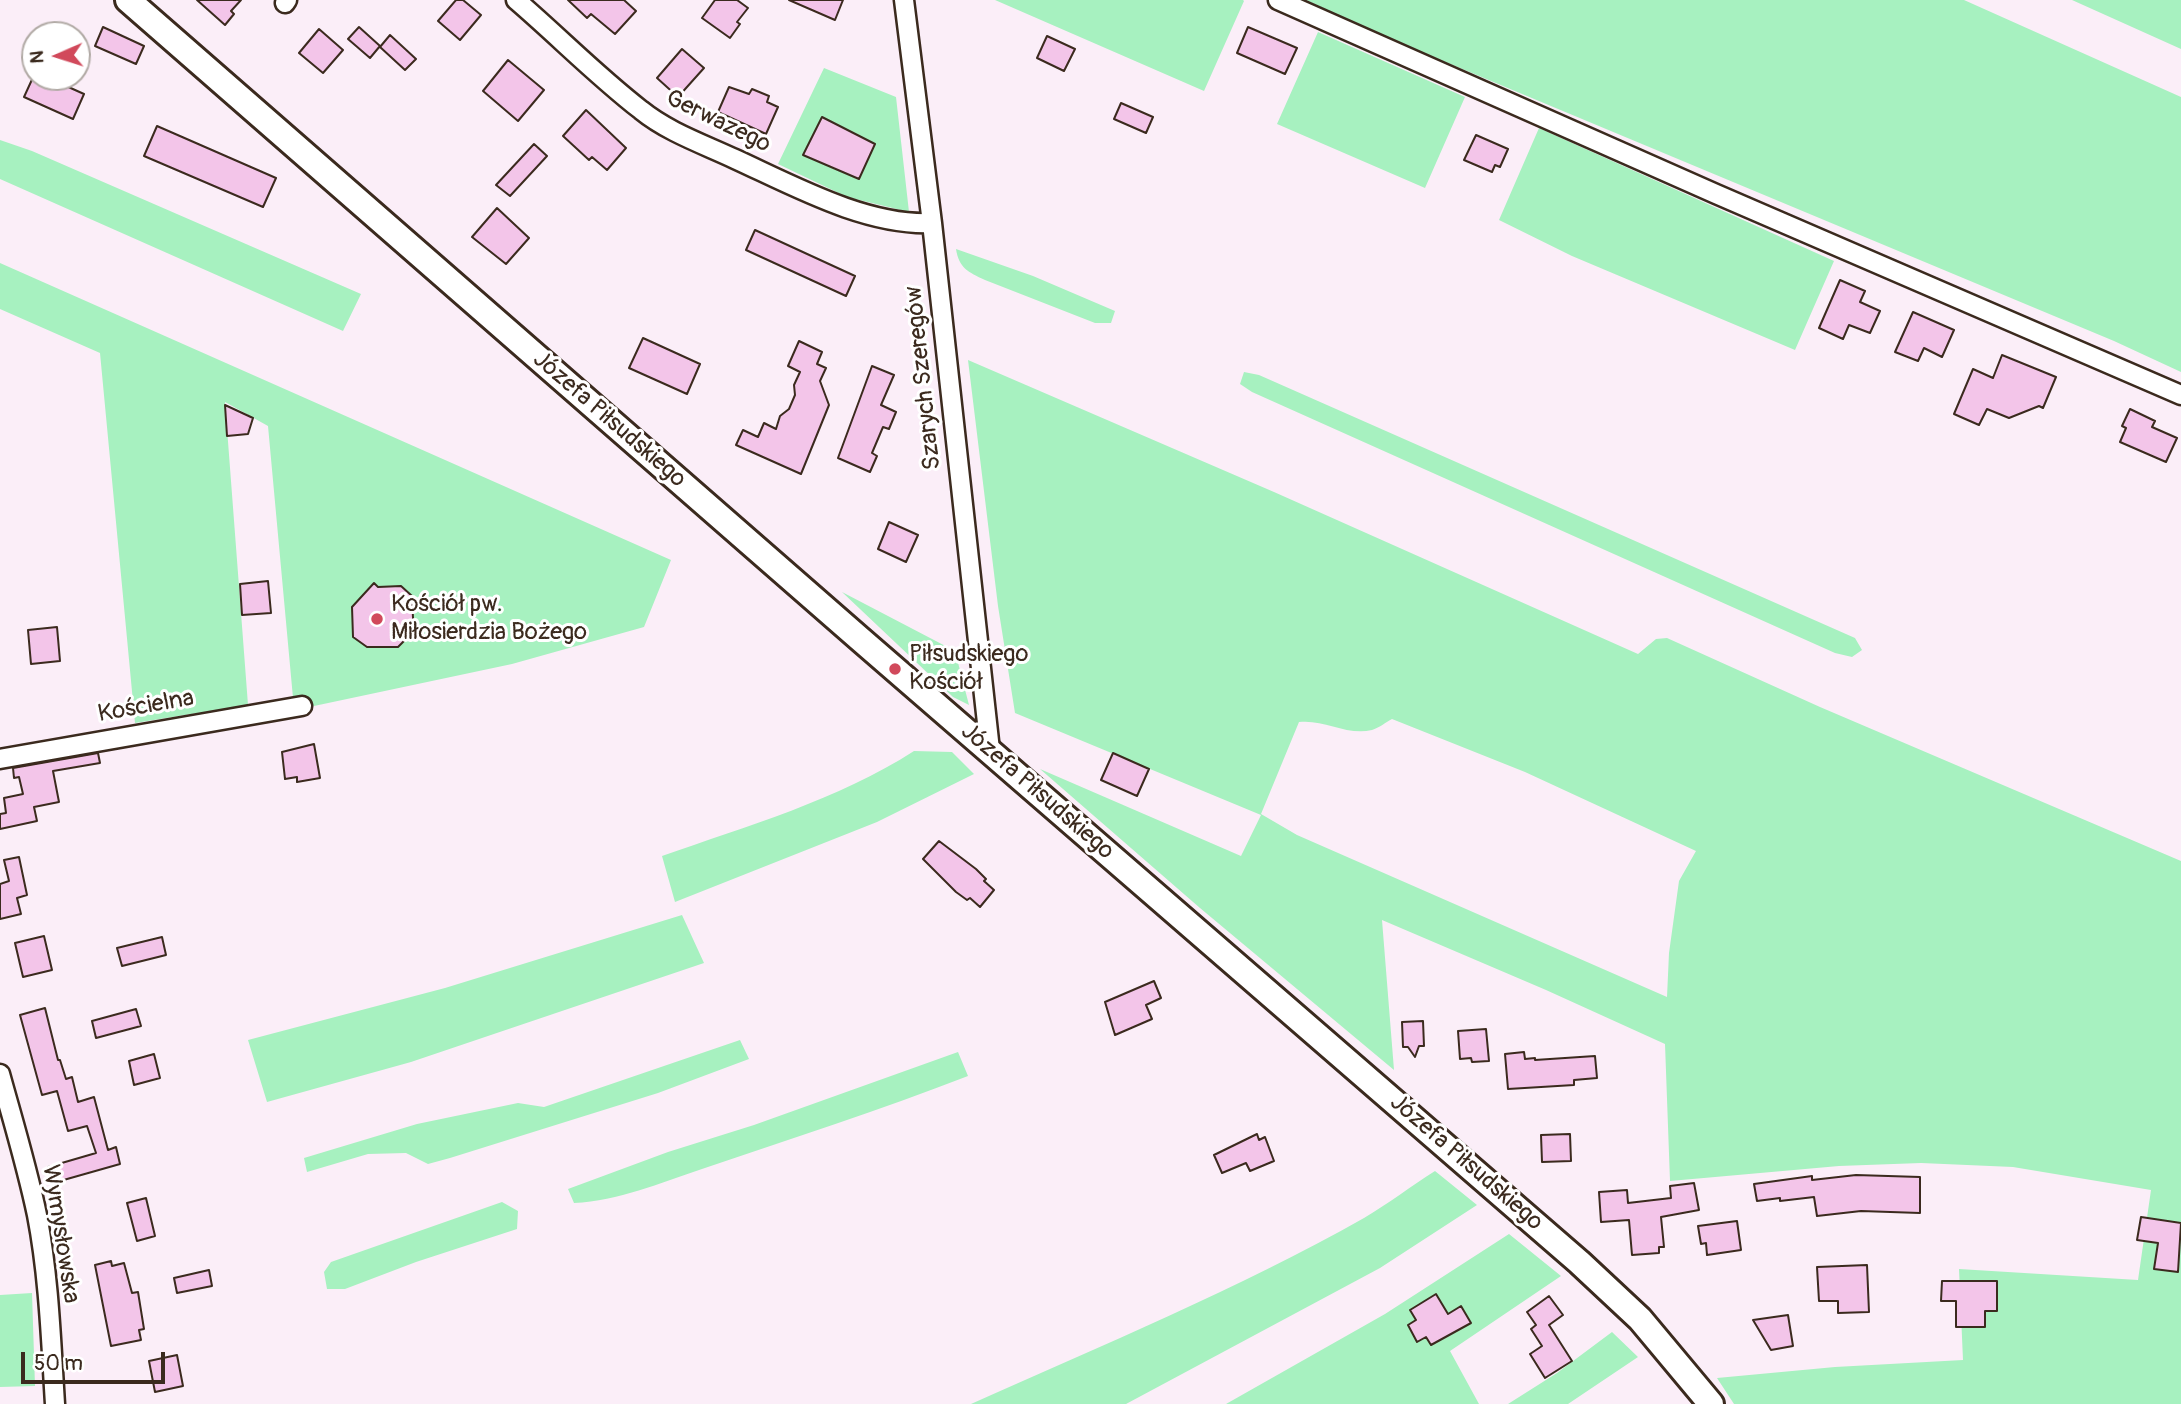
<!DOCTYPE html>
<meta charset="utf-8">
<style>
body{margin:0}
#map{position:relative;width:2181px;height:1404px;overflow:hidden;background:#fbeef8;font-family:Pangolin,sans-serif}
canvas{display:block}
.north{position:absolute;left:21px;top:21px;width:70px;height:70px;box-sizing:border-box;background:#fff;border:2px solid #b1aaa5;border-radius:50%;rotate:267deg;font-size:19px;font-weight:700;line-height:28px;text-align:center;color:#3b2a1e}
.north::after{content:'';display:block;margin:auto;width:24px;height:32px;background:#d1495b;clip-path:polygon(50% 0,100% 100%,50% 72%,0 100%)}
.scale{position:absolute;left:21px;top:1352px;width:144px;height:32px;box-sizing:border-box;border:4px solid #3b2a1e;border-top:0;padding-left:9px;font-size:21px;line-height:24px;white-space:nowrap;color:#3b2a1e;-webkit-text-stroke:5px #fff;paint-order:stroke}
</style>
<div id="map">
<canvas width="2181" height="1404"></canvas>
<div class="north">N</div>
<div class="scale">50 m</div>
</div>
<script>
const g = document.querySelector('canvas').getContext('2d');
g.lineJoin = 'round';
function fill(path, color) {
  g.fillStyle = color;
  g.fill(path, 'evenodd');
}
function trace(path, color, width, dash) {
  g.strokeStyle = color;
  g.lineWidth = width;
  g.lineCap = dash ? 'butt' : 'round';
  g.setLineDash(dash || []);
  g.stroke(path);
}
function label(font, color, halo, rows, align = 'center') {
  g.font = font + ' Pangolin,sans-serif';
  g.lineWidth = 6;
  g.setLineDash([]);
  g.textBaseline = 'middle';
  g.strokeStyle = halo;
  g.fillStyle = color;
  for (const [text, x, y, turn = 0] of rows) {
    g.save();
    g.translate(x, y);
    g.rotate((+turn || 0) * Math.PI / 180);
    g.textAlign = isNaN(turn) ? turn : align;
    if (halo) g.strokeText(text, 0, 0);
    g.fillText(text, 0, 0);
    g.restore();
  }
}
fill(new Path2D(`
 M995,0H1243L1244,1L1204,91Z
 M1306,0H1964L2181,97V372L2114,341L1376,33Z
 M2072,0H2181V49Z
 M1318,32L1465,97L1425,188L1277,124Z
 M824,68L896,97L909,212L847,197L778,164Z
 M1539,128L1834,261L1795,350L1572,256L1499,220Z
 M0,140L32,151L361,294L343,331L0,179Z
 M956,249L1033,276L1115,311L1111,323H1095L985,280C968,272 959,268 956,249Z
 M0,263L671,560L644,627L512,664L314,706L293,698L268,426L225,402L248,705L135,723L100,353L0,309Z
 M968,360L1274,492L1638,654L1656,639L1667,638L1820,707L2181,861V1404H1734L1717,1378L1835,1367L1963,1360L1959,1269L2138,1280L2151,1190L2013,1167L1921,1163L1839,1166L1670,1181L1665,1044L1546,990L1382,920L1394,1070L1200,908L1040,769L1241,856L1261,815L1015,713L998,606ZM1392,719L1525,772L1696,851L1679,881L1669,953L1667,997L1297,835L1261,814L1299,722C1324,719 1347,736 1372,730C1379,728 1386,722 1392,719Z
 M1244,372L1259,375L1855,638L1862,650L1852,657L1835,653L1252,392L1240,384Z
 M842,592L955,651L969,705L953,697Z
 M914,751L952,752L974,774L877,822L675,902L662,856C747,826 838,800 914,751Z
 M682,915L704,963L411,1062L267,1102L248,1040L445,988Z
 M740,1040L749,1059L658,1093L450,1158L428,1164L406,1153L368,1154L307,1172L304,1158L417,1124L518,1103L544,1107Z
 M958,1052L968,1076C880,1110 791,1139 702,1169C659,1183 619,1201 574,1203L568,1189L668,1152L754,1125Z
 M1435,1171L1477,1205L1380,1268L1126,1404H971C1103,1345 1238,1289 1364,1218C1388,1204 1411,1186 1435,1171Z
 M502,1202L518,1211L517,1229L416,1262L345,1289H327L324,1272L331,1262Z
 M1509,1234L1561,1276L1450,1351L1479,1404H1226L1385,1314Z
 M32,1293L35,1386L0,1387V1295Z
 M1612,1332L1638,1357L1568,1404H1508L1557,1373Z`), '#a7f1c0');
const building = new Path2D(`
 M197,0H241L231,11L234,14L225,25Z
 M456,0H463L481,15L460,40L438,21Z
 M568,0H624L636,11L615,34L591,14L587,18Z
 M715,0H737L748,8L737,22L740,24L730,38L702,18Z
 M789,0H843L835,20Z
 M103,27L144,46L136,64L95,46Z
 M359,27L380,46L370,58L348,39Z
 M1248,27L1297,48L1285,74L1237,53Z
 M319,29L343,50L323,73L299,53Z
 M390,35L416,59L405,70L380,47Z
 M1047,36L1075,49L1064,71L1037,58Z
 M682,49L704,68L678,97L657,78Z
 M508,60L544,90L518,121L483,91Z
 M35,73V77H46L84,94L73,119L24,97Z
 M729,87L749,94L752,89L769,96L767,102L778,107L766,134L718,112Z
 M1121,103L1153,117L1146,133L1114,119Z
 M586,110L626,148L607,170L592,157L589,160L563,136Z
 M822,117L875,144L859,179L803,155Z
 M157,126L276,178L263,207L144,156Z
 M1476,135L1508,149L1500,167L1495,165L1492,172L1464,160Z
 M534,144L547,156L510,196L496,185Z
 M497,208L529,238L506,264L472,237Z
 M755,230L855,276L846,296L746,250Z
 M1840,280L1865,291L1860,302L1880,311L1870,333L1849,325L1843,339L1819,328Z
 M1913,312L1954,330L1942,357L1924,348L1918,361L1895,352Z
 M643,338L700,364L687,394L629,368Z
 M799,341L822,352L817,364L826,368L820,381L829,405L801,474L736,445L743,430L758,437L764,423L776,429L780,416L789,409L795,395L794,385L800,372L788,366Z
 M2002,355L2056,377L2043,408L2039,406L2009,418L1987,409L1979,425L1954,414L1973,369L1993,378Z
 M872,366L894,375L881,405L896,412L889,429L883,427L872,453L877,456L870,472L838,458Z
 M225,405L253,418L248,434L227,436Z
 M2130,409L2155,421L2152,427L2177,438L2166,462L2120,442L2126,428L2122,426Z
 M889,522L918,535L906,562L878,549Z
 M268,581L271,613L242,615L240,584Z
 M374,583L378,587L401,586L412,596L413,618L419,626L398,647H367L353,637L352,607Z
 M57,627L60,661L31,664L28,630Z
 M314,744L320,778L297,782V777L285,779L282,752Z
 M98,753L100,763L53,771L59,802L34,807L37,821L0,829V814L6,813L4,798L23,794L19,777L14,778L13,768Z
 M1113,753L1149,769L1137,796L1101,780Z
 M939,841L976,869L986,879L984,881L994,890L980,907L970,898L967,900L956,892L923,859Z
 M19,857L27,895L17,898L21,914L0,919V884L9,881L4,860Z
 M44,936L52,970L23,977L15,943Z
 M162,937L166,955L122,966L117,948Z
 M1154,981L1161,998L1146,1005L1152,1019L1115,1035L1105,1002Z
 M45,1008L58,1060H60L66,1079L72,1077L78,1102L94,1097L108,1150L116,1147L120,1164L53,1183L48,1167L96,1153L87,1126L68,1131L57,1091L42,1095L20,1015Z
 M136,1009L141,1026L96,1038L92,1021Z
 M1423,1021L1424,1046H1419L1415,1057L1408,1047H1403L1402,1022Z
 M1486,1029L1489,1061L1472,1062L1471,1058L1460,1059L1458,1031Z
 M1524,1052L1525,1059L1535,1058V1060L1595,1056L1597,1078L1574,1080V1085L1508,1089L1505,1054Z
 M154,1054L160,1078L134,1085L129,1061Z
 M1257,1134L1259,1140L1265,1137L1274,1161L1250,1171L1246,1163L1222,1173L1214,1155Z
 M1570,1134L1571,1161L1542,1162L1541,1135Z
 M1856,1175L1920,1177V1213L1861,1211L1817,1216L1814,1197L1780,1201V1198L1757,1201L1754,1184L1812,1176V1180Z
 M1694,1183L1699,1210L1661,1217L1664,1247H1659V1253L1632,1255L1629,1220L1601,1222L1599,1192L1627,1190L1628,1203L1671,1198L1670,1186Z
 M146,1198L155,1236L137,1241L127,1203Z
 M2141,1217L2181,1223L2178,1272L2154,1269L2158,1243L2137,1240Z
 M1737,1221L1741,1250L1707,1255L1706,1243L1701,1244L1698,1226Z
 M111,1261L112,1266L124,1263L132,1293L138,1292L144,1329L139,1330L141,1340L111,1346L95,1265Z
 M1867,1265L1869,1312L1838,1313V1301H1819L1817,1267Z
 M209,1270L212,1286L177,1293L174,1278Z
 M1942,1281H1997V1311H1985V1327H1956V1301H1941Z
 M1436,1294L1448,1314L1461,1306L1471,1323L1431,1345L1426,1337L1417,1342L1408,1325L1416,1320L1410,1310Z
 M1549,1296L1563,1315L1549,1325L1572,1361L1545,1378L1530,1354L1542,1346L1531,1329L1536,1325L1527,1312Z
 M1788,1315L1793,1346L1771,1350L1753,1320Z
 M177,1355L183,1386L155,1392L149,1361Z`);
fill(building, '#f3c5e9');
trace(building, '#3b2a1e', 2);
const street = new Path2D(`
 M516,0C558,36 597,76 641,110C668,132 703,144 735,159C794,186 866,226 932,223
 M904,0L932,223L990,750
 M1278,0L1716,194L2181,395
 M285,3L287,0
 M0,759L302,706
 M0,1074C13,1121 27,1167 37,1215C49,1277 51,1341 55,1404`);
const secondary = new Path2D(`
 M128,0L860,639L1579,1262L1640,1319L1711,1404`);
trace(street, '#3b2a1e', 23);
trace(secondary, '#3b2a1e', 30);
trace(street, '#fff', 18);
trace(secondary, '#fff', 24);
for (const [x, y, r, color] of [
 [377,619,7,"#d1495b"],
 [895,669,7,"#d1495b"]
]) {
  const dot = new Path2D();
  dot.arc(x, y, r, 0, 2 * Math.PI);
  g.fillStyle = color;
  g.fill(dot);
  trace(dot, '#fff', 2.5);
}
label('24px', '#3b2a1e', '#fff', [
 ["Gerwazego",718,122,26],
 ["Szarych Szeregów",924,378,-96],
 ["Józefa Piłsudskiego",609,420,41],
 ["Kościelna",146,707,-10],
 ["Józefa Piłsudskiego",1037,792,41],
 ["Józefa Piłsudskiego",1466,1163,41],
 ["Wymysłowska",60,1234,81]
]);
label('24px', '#3b2a1e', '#fff', [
 ["Kościół pw.",391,605],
 ["Miłosierdzia Bożego",391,633],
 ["Piłsudskiego",909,655],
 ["Kościół",909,683]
], 'left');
</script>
